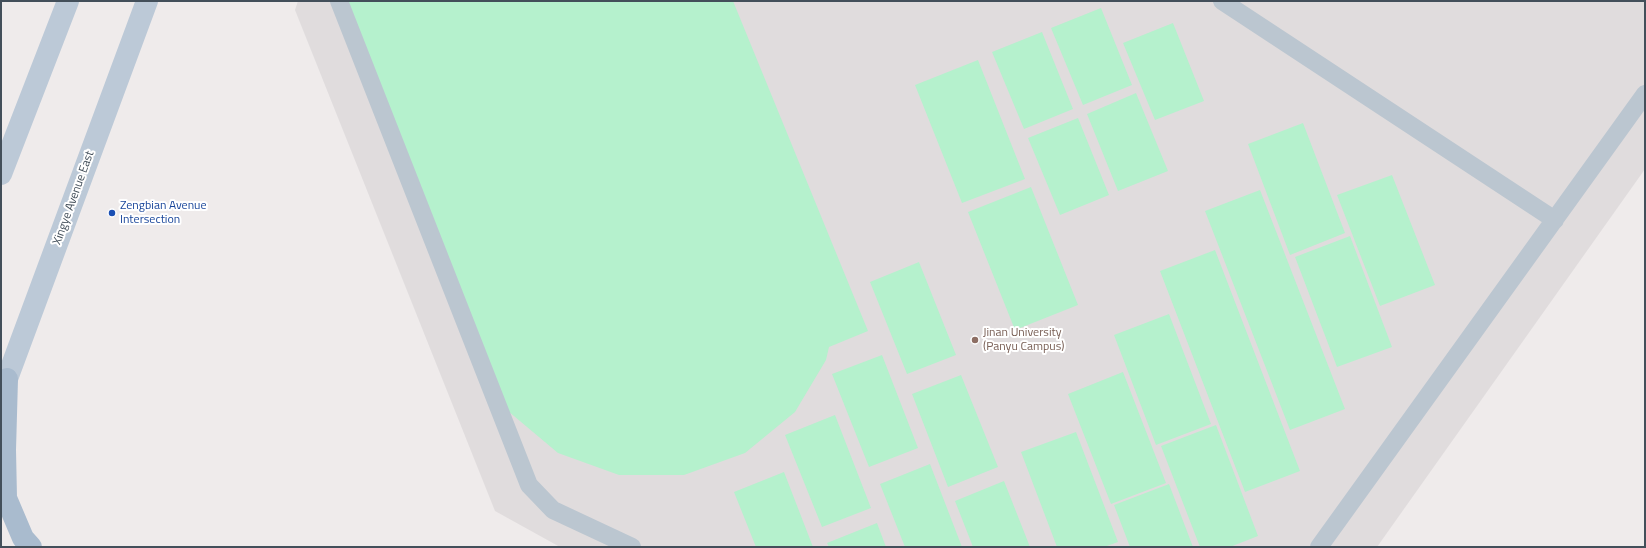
<!DOCTYPE html>
<style>
body{margin:0}
#map{position:relative;width:1646px;height:548px;overflow:hidden;background:#efebeb;font-family:"Titillium Web",sans-serif}
canvas{display:block}
.frame{position:absolute;inset:0;border:2px solid #434f5a;pointer-events:none}
</style>
<div id="map">
<canvas width="1646" height="548"></canvas>
<div class="frame"></div>
</div>
<script>
const g = document.querySelector('canvas').getContext('2d');
g.lineJoin = 'round';
function fill(path, color) {
  g.fillStyle = color;
  g.fill(path, 'evenodd');
}
function trace(path, color, width, dash) {
  g.strokeStyle = color;
  g.lineWidth = width;
  g.lineCap = dash ? 'butt' : 'round';
  g.setLineDash(dash || []);
  g.stroke(path);
}
function label(font, color, halo, rows, align = 'center') {
  g.font = font + ' "Titillium Web",sans-serif';
  g.lineWidth = 4;
  g.setLineDash([]);
  g.textBaseline = 'middle';
  g.strokeStyle = halo;
  g.fillStyle = color;
  for (const [text, x, y, turn = 0] of rows) {
    g.save();
    g.translate(x, y);
    g.rotate((+turn || 0) * Math.PI / 180);
    g.textAlign = isNaN(turn) ? turn : align;
    if (halo) g.strokeText(text, 0, 0);
    g.fillText(text, 0, 0);
    g.restore();
  }
}
fill(new Path2D(`
 M298,1H1645V169L1377,547H560L495,511L295,10Z`), '#e0dcdd');
fill(new Path2D(`
 M346,1H733L868,331L829,347L826,360L795,412L745,453L684,475H619L558,453L508,411Z
 M1101,8L1132,85L1083,105L1051,28Z
 M1173,23L1204,101L1155,120L1123,43Z
 M1042,32L1073,109L1024,129L992,52Z
 M978,60L1025,179L962,203L915,85Z
 M1136,93L1168,171L1118,191L1087,114Z
 M1078,118L1109,195L1060,215L1028,138Z
 M1303,123L1345,233L1290,255L1248,144Z
 M1392,175L1435,285L1380,306L1337,195Z
 M1031,187L1078,305L1015,330L968,212Z
 M1260,190L1345,409L1290,430L1205,211Z
 M1350,236L1392,347L1337,367L1295,257Z
 M1215,250L1300,471L1245,492L1160,271Z
 M919,262L956,355L907,374L870,282Z
 M1169,314L1211,424L1156,445L1114,335Z
 M882,355L918,448L869,467L832,374Z
 M1123,372L1166,483L1111,504L1068,394Z
 M961,375L998,467L948,487L912,394Z
 M835,415L871,508L822,527L785,435Z
 M1216,425L1258,536L1230,547H1200L1161,446Z
 M1076,432L1118,542L1104,547H1057L1021,452Z
 M930,464L962,547H905L880,484Z
 M784,472L813,547H756L734,492Z
 M1004,481L1030,547H973L955,501Z
 M1169,484L1193,547H1130L1114,505Z
 M877,523L886,547H829L827,543Z`), '#b5f1cd');
trace(new Path2D(`
 M339,1L529,485L553,510L632,547
 M1222,1L1555,220
 M1319,547L1645,94`), '#bbc6d0', 18);
trace(new Path2D(`
 M1,174L68,1
 M1,395L147,1`), '#bcc9d7', 22);
trace(new Path2D(`
 M7,379L5,450L6,498L23,538L31,547`), '#a9bbce', 22);
for (const [x, y, r, color] of [
 [112,213,4,"#1a4fb4"],
 [975,340,4,"#8d6e63"]
]) {
  const dot = new Path2D();
  dot.arc(x, y, r, 0, 2 * Math.PI);
  g.fillStyle = color;
  g.fill(dot);
  trace(dot, '#fff', 1.5);
}
label('12px', '#434f5a', '#fff', [
 ["Xingye Avenue East",74,198,-70]
]);
label('12px', '#164399', '#fff', [
 ["Zengbian Avenue",120,206],
 ["Intersection",120,220]
], 'left');
label('12px', '#785e54', '#fff', [
 ["Jinan University",983,333],
 ["(Panyu Campus)",983,347]
], 'left');
</script>
